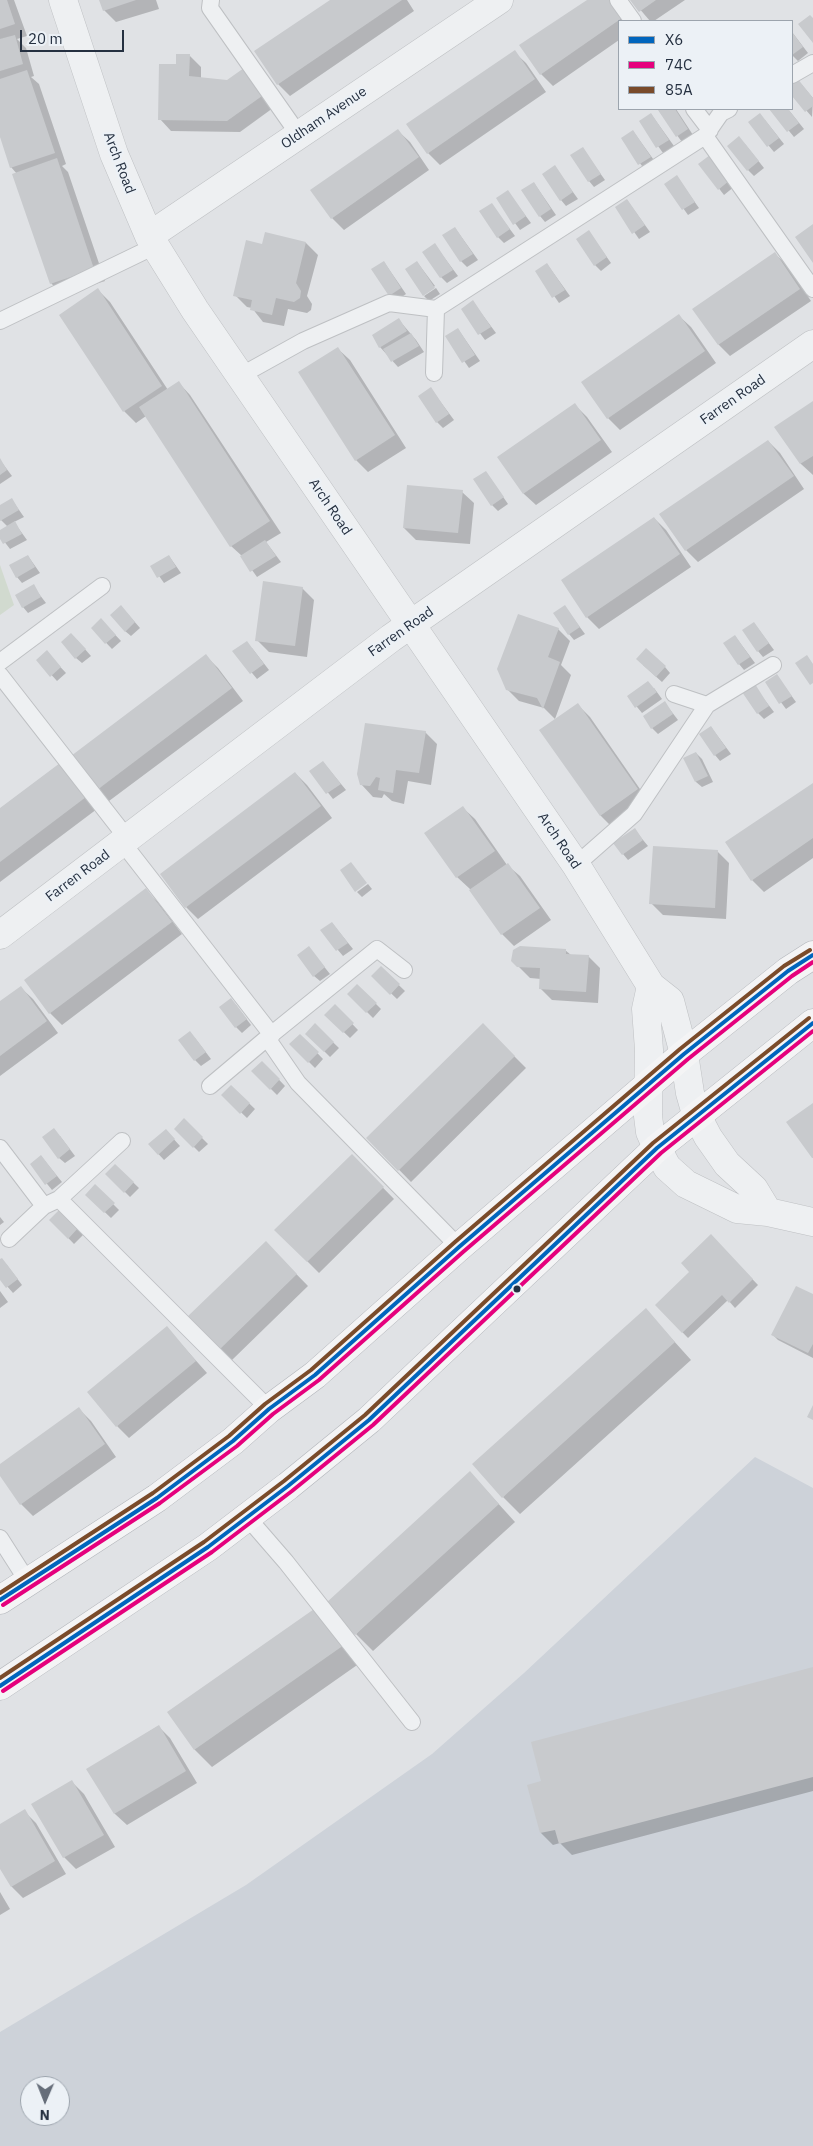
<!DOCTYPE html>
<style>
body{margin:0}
#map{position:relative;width:813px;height:2146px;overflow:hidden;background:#e0e2e5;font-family:"IBM Plex Sans",sans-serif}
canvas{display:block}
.legend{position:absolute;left:618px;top:20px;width:175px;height:90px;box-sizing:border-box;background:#ecf1f6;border:1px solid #9ca4ad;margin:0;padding:6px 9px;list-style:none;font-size:15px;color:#253040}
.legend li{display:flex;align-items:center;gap:10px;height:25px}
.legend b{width:25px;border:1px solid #9ca4ad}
.north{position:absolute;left:20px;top:2076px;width:50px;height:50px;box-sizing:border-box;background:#ecf1f6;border:1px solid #9ca4ad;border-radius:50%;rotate:181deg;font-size:14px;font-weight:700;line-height:20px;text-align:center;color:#253040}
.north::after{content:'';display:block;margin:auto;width:18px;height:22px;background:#666e7a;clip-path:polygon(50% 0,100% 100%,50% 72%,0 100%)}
.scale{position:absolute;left:20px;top:30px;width:104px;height:22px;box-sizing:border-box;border:2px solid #253040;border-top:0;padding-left:6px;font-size:15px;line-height:18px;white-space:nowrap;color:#253040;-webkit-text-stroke:4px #ecf1f6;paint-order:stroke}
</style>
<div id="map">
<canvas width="813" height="2146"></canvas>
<ul class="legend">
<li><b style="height:6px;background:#0065bd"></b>X6</li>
<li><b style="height:6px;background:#e5007d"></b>74C</li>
<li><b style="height:6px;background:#7a4b2a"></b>85A</li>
</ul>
<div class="north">N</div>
<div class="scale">20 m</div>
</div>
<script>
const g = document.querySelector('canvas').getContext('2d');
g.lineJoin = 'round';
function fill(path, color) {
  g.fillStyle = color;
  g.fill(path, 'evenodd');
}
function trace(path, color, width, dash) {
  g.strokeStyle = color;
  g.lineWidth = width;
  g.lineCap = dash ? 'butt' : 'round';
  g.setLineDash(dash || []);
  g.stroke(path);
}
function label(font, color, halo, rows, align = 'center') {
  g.font = font + ' "IBM Plex Sans",sans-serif';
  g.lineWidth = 4.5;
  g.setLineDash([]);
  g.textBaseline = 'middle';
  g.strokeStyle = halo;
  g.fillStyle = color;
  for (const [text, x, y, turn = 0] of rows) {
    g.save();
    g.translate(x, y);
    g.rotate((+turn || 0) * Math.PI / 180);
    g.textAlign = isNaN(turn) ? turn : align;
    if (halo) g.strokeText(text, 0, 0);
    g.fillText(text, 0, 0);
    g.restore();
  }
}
fill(new Path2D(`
 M755,1457L813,1488V2146H0V2032L246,1885L432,1754L524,1673ZM30,2086H60V2116H30Z`), '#cdd2d9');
fill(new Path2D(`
 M0,565L14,605L0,615Z`), '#d1dacf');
fill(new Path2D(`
 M0,0H14L27,36L17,39L26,48L34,76L31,77L39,84L66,164L62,166L68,172L105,281L62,295L51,283L17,174L11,167L0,135Z
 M101,0H156L159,9L116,22L104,10Z
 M332,0H407L414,11L290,96L278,84Z
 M589,0H611L627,21H619V40L553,86L541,74Z
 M632,0H685L654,21H650Z
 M792,32L808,53L798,61L792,55Z
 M514,52L526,63L546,92L440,165L428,153Z
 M189,55L201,67V78L227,82L244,70L273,108L240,132L171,131L160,119L177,66Z
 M797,79L813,98L812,117L792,94V84Z
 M663,109H676L693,135L682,142L659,111Z
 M771,109H788L804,129L794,137Z
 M651,114L674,146L663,153L640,121Z
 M765,120L784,144L774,152L749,122Z
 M398,131L410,142L429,170L344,230L332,218Z
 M633,131L656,163L645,170L622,139Z
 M745,144L764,168L754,176L748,170Z
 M582,148L605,180L594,187L589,181Z
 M700,164L735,186L724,195Z
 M555,167L578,199L566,206L561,200Z
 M677,177L699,208L688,215L666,184Z
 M534,183L556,215L545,222L540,216Z
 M508,192L531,223L520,230L497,198Z
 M627,200L650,232L639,239L617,207Z
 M492,205L515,236L504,243L498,237Z
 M455,228L478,260L467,267L461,261Z
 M589,232L611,263L601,271L595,265Z
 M306,243L318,255L307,296L312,304L311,310L307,313L288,309L284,326L263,322L252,308L247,307L235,295L263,245Z
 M435,245L458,276L447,283L441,277Z
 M775,254L787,265L811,301L730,356L719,345L694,309Z
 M384,262L406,294L396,301L390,295Z
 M417,262L435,286L423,295Z
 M547,264L570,296L559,303L537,271Z
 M436,288L440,294L429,301L424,296Z
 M98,290L110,302L168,390L179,383L190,395L281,533L266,542L281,562L257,577L242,556L231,546L146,416L136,423L124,411Z
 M473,302L496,333L485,340L462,309Z
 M679,316L691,327L716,363L620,430L608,418Z
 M399,320L416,340L424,352L398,367L380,347L374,335Z
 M458,329L480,361L469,368L447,336Z
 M338,349L350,360L406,448L368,472L356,460Z
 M431,389L454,420L443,428L437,422Z
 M813,402V475L801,464L776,428Z
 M575,405L587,417L612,452L536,505L524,494L499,458Z
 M768,441L780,453L804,489L698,562L686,550Z
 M0,460L12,476L0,484Z
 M486,472L508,504L498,511L492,505Z
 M462,492L474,503L470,544L416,540L404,528Z
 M12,500L24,517L14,522L27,540L10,549L0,536V531L8,527L0,519V506Z
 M654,518L666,530L691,567L599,629L587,617Z
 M28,556L40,573L22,583L17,577Z
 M169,556L181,573L164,583L152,566Z
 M33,586L46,603L28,613L23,607Z
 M302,588L314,600L307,657L269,652L257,640Z
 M565,607L585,634L574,640L569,634Z
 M127,613L140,628L131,636L125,631Z
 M754,623L774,650L763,657L758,651Z
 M107,626L121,641L112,649L92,628Z
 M558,629L570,641L561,665L571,675L555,719L544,708L519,701L507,689Z
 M735,636L755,663L744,670L739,664Z
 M77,640L91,656L82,663L76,658Z
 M252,648L269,670L257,679L234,651Z
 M206,656L218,668L243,701L109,801L98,790Z
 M52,658L66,673L57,681L38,660Z
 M643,665L665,667L670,673L662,682Z
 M777,676L796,702L786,709L766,682Z
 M754,686L774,712L764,719L758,713Z
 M654,688L662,699L642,713L628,696Z
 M665,703L678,720L658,734L652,728Z
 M578,705L590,717L649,802L612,827L601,816L541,731Z
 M711,727L731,754L720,761L715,755Z
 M425,732L437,744L431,785L408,781L404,804L392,801L384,794L382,798L373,797L361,784Z
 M696,753L702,759L713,782L702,787L696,782Z
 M323,762L346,790L333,799L311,771Z
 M60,765L97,809L0,882V810Z
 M295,773L307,785L332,818L198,919L186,907Z
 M813,785V858L764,892L752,880Z
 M463,808L475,819L507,865L520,876L551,920L514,946L502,934L470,889L457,877L426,833Z
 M634,829L648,846L628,860L623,854Z
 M717,851L729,863L726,919L663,915L651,903Z
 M368,884L372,889L362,897L357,892Z
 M145,890L157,901L182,934L62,1025L50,1013L25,980Z
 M332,923L353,949L343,956L322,931Z
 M565,950L571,955L588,956L600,968L598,1003L552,1000L540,988L541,979L530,978L512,960Z
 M314,954L330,974L320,981L314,976Z
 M381,968L405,991L397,999L373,976Z
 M357,985L381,1009L373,1018L349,994Z
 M21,988L33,999L58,1033L0,1076V1003Z
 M236,1005L251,1025L242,1033L236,1027Z
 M335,1006L358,1030L350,1038L326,1015Z
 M315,1025L339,1048L330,1057L307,1034Z
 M483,1025L526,1068L411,1182L368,1138Z
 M300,1035L323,1059L315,1068L291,1044Z
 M195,1038L211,1059L201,1066L195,1060Z
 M262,1062L285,1086L277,1095L253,1071Z
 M231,1086L255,1109L247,1118L223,1095Z
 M184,1120L208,1144L199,1152L176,1129Z
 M60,1136L75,1156L65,1163L59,1158Z
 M171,1136L180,1146L164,1160L150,1145Z
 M41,1156L62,1182L52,1190L31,1164Z
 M352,1156L394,1199L319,1273L276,1230Z
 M115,1165L139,1188L130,1197L107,1174Z
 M95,1186L119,1210L111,1218L87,1195Z
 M59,1212L83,1235L74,1244L51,1220Z
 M0,1217L4,1222L0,1225Z
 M711,1236L758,1285L735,1308L728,1300L688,1338L656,1305L691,1272Z
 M266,1243L308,1286L232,1360L189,1317Z
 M0,1261L7,1265L22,1285L13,1293L0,1278Z
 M0,1291L8,1302L0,1308Z
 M813,1296V1358L778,1340L773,1335Z
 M646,1310L691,1360L520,1514L503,1497Z
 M167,1328L207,1373L129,1438L117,1426Z
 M79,1409L91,1421L116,1457L33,1516L21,1504L0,1474V1465Z
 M486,1490L515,1522L373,1651L356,1634Z
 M317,1609L360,1663L212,1767L195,1750L169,1713Z
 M813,1668V1791L572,1855L560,1843L553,1845L541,1833L543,1782Z
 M158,1726L170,1738L197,1783L127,1825L115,1814L88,1770Z
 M72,1782L84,1794L115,1847L76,1869L64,1857L33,1804Z
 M24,1811L36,1823L66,1874L23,1898L12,1887L0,1867V1826Z
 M0,1892L10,1909L0,1915Z`), '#0003');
fill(new Path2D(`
 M0,0H7L15,24L0,29Z
 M99,0H136L103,11Z
 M330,0H402L277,85L254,51Z
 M587,0H610L622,18L540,75L519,45Z
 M630,0H656L639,12Z
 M810,15L813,18V43L798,24Z
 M792,32L803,47L792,55Z
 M15,35L23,64L0,71V39Z
 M515,50L535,79L427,154L406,124Z
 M176,54H190L189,76L227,80L244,68L262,96L227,121L158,120L159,64H176Z
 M27,70L55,153L10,168L0,137V79Z
 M797,78L813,98V106L805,112L792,96V82Z
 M660,109H675L688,129L676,137L658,110Z
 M769,109H788L799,123L787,132Z
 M651,113L669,140L656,148L639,121Z
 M760,113L779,138L767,147L748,122Z
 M398,129L419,157L331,219L310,190Z
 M633,130L651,157L638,165L621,138Z
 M739,136L759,161L747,171L727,146Z
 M583,147L601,174L588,182L570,155Z
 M710,155L730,180L718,190L698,164Z
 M57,158L94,269L50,284L12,174Z
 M555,165L573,192L560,201L542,174Z
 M677,175L695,202L682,210L664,184Z
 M534,182L551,209L539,217L521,190Z
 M508,190L526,216L513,225L496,198Z
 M627,199L645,225L632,234L615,207Z
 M492,203L510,229L497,238L479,211Z
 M813,224V263L795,237Z
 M455,227L473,254L460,262L442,235Z
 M589,230L607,257L594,266L576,239Z
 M265,232L306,242L296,283L301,291L300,298L294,302L276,298L272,315L250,310L252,300L233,296L246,240L262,244Z
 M435,243L453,270L440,278L422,252Z
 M775,252L800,289L718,345L692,309Z
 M384,261L401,288L389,296L371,269Z
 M417,261L435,288L423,296L405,269Z
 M547,263L565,290L552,298L535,271Z
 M98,288L162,386L123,412L59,315Z
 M473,300L491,327L478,335L461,309Z
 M679,314L705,351L607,419L581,382Z
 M399,318L407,331L379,348L372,335Z
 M458,328L475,355L462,363L445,336Z
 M411,333L419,346L391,362L383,349Z
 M338,347L395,435L355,461L298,372Z
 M179,381L270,521L230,547L139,407Z
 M431,387L449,414L436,423L418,396Z
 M813,401V456L800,464L774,427Z
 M575,403L601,440L523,494L497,457Z
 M768,440L794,476L685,551L659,514Z
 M0,458L7,470L0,475Z
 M486,471L504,497L491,506L473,479Z
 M407,485L463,490L458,533L403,528Z
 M12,498L19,510L0,521V505Z
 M654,517L680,554L586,618L561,580Z
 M15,521L22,534L3,544L0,539V530Z
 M265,540L276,556L250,572L240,556Z
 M28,555L35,567L16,578L9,565Z
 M169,555L176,567L157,578L150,566Z
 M263,581L303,587L295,646L255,641Z
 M34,584L41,597L22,608L15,595Z
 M121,605L135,622L125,632L110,615Z
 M565,605L580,627L568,635L553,613Z
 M518,614L559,628L548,657L560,662L543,709L537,698L506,690L497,669Z
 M101,618L116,635L105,644L91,628Z
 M754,622L769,643L757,652L742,630Z
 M71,633L86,649L75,659L61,642Z
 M735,635L750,657L738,665L723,643Z
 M247,641L264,664L250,674L232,651Z
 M646,648L666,666L656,677L636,659Z
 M47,650L61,667L50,677L36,660Z
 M206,654L232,688L97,790L71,756Z
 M807,655L813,664V683L810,685L795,663Z
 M777,674L792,696L779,704L765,682Z
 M648,681L657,692L635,708L627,696Z
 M755,684L769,706L757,714L742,692Z
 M665,701L673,714L651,729L643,716Z
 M578,703L638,789L600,816L539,730Z
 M365,723L426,731L419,773L396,770L393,793L378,790L380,778L376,777L370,786L360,785L357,774Z
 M711,726L726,748L714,756L699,734Z
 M696,752L708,776L695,782L683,758Z
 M323,761L341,784L326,794L309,771Z
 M60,763L86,797L0,862V808Z
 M295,772L321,806L185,908L160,874Z
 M813,783V838L751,881L725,842Z
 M463,806L495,851L456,878L424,833Z
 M635,828L643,840L622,855L613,843Z
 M653,846L718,850L715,908L649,904Z
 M351,862L367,883L355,892L340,870Z
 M508,863L540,908L501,935L469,890Z
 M146,888L172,922L49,1014L24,980Z
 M332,922L348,943L336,951L320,930Z
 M309,946L325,967L313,977L297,955Z
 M520,946L566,949V954L589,955L586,992L539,989L540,968L517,967L511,961L513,950Z
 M381,966L400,984L390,995L371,976Z
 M357,984L377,1003L366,1013L347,994Z
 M21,986L47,1021L0,1056V1001Z
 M231,998L247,1019L235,1028L219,1007Z
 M335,1004L354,1023L343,1033L324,1015Z
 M315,1023L334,1042L324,1052L305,1034Z
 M483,1023L515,1056L398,1171L366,1138Z
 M190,1031L206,1052L194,1061L178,1040Z
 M300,1034L319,1052L308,1063L289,1044Z
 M262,1061L280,1079L270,1090L251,1071Z
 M231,1085L250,1103L240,1114L221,1095Z
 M813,1103V1158H812L786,1122Z
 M184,1118L203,1137L193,1148L174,1129Z
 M54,1128L70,1149L58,1159L42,1137Z
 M166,1129L175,1139L158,1155L148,1144Z
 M352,1154L384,1187L307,1262L274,1230Z
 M41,1155L57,1176L45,1185L30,1164Z
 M115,1164L134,1182L124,1193L105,1174Z
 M95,1184L115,1203L104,1213L85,1195Z
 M59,1210L78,1228L68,1239L49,1220Z
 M711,1234L753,1279L729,1303L722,1295L682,1333L655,1305L689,1272L681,1263Z
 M266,1241L297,1274L219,1350L187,1317Z
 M2,1258L18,1279L6,1288L0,1280V1259Z
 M796,1286L813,1294V1344L808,1353L771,1335Z
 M646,1308L675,1342L502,1498L472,1464Z
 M167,1326L196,1361L116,1427L87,1392Z
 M813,1405V1420L807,1417Z
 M79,1407L105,1444L20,1505L0,1476V1464Z
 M470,1471L499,1504L355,1635L326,1603Z
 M317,1607L344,1645L194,1750L167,1712Z
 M813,1667V1777L559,1844L555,1830L540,1833L527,1785L541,1781L531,1742Z
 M159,1725L186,1771L114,1814L86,1769Z
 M72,1780L104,1835L63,1858L31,1804Z
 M25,1809L55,1861L11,1887L0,1869V1824Z`), '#c8cacd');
const lane = new Path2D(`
 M211,0L210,8L299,135
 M618,0L633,21
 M792,75L813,63
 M694,109L710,130
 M729,109L721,113L705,136L813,289
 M0,321L155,246
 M434,373L436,309
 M240,376L303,341L389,303L436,309L705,136
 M0,662L102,586
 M0,675L127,838
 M674,694L707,705
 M122,842L272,1035
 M576,865L634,814L707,705L773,665
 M404,970L377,949L267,1038L298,1083L459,1247
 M210,1086L267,1038
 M122,1141L59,1199L269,1409
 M0,1148L44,1206L59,1199
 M9,1239L44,1206
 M247,1517L286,1562L412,1722
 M0,1538L28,1582`);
const street = new Path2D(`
 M63,0L114,154L149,236L195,310L576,865L651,986L670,1001L684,1054L690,1093L696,1114L708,1137L727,1164L754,1189L768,1212
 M149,236L499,0
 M0,935L391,638L813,344
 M651,986L646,1009L649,1050L648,1116L650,1132L657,1148L667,1167L686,1184L737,1209L768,1212L813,1222`);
const highway = new Path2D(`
 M0,1600L157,1498L233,1441L269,1409L315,1375L459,1247L684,1054L788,971L813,955
 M0,1686L208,1547L288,1486L369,1420L657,1148L813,1023`);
trace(lane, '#bec0c3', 18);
trace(street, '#bec0c3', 29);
trace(highway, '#b2b5ba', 29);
trace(lane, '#eef0f2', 16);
trace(street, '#eef0f2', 28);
trace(highway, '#f4f4f5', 28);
trace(new Path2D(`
 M0,1600L157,1498L233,1441L269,1409L315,1375L459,1247L684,1054L788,971L813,955
 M0,1686L208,1547L288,1486L369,1420L657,1148L813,1023`), '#0065bd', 4);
trace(new Path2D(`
 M3,1605L160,1503L237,1446L273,1414L319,1380L463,1252L688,1059L792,976L813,962
 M3,1691L212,1552L292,1491L373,1425L661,1153L813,1031`), '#e5007d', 4);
trace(new Path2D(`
 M0,1593L153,1493L229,1436L265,1404L311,1370L455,1242L680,1049L784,966L810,950
 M0,1678L204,1542L284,1481L365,1415L653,1143L809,1018`), '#7a4b2a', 4);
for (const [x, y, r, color] of [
 [517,1289,4.5,"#253040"]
]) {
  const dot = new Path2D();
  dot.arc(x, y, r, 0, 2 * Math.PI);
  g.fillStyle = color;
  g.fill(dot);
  trace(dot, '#ecf1f6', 2);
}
label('14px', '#253040', '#ecf1f6', [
 ["Oldham Avenue",324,118,-34],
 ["Arch Road",119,163,69],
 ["Farren Road",733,400,-35],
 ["Arch Road",330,507,56],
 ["Farren Road",401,632,-35],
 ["Arch Road",559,841,56],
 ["Farren Road",78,876,-37]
]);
</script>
